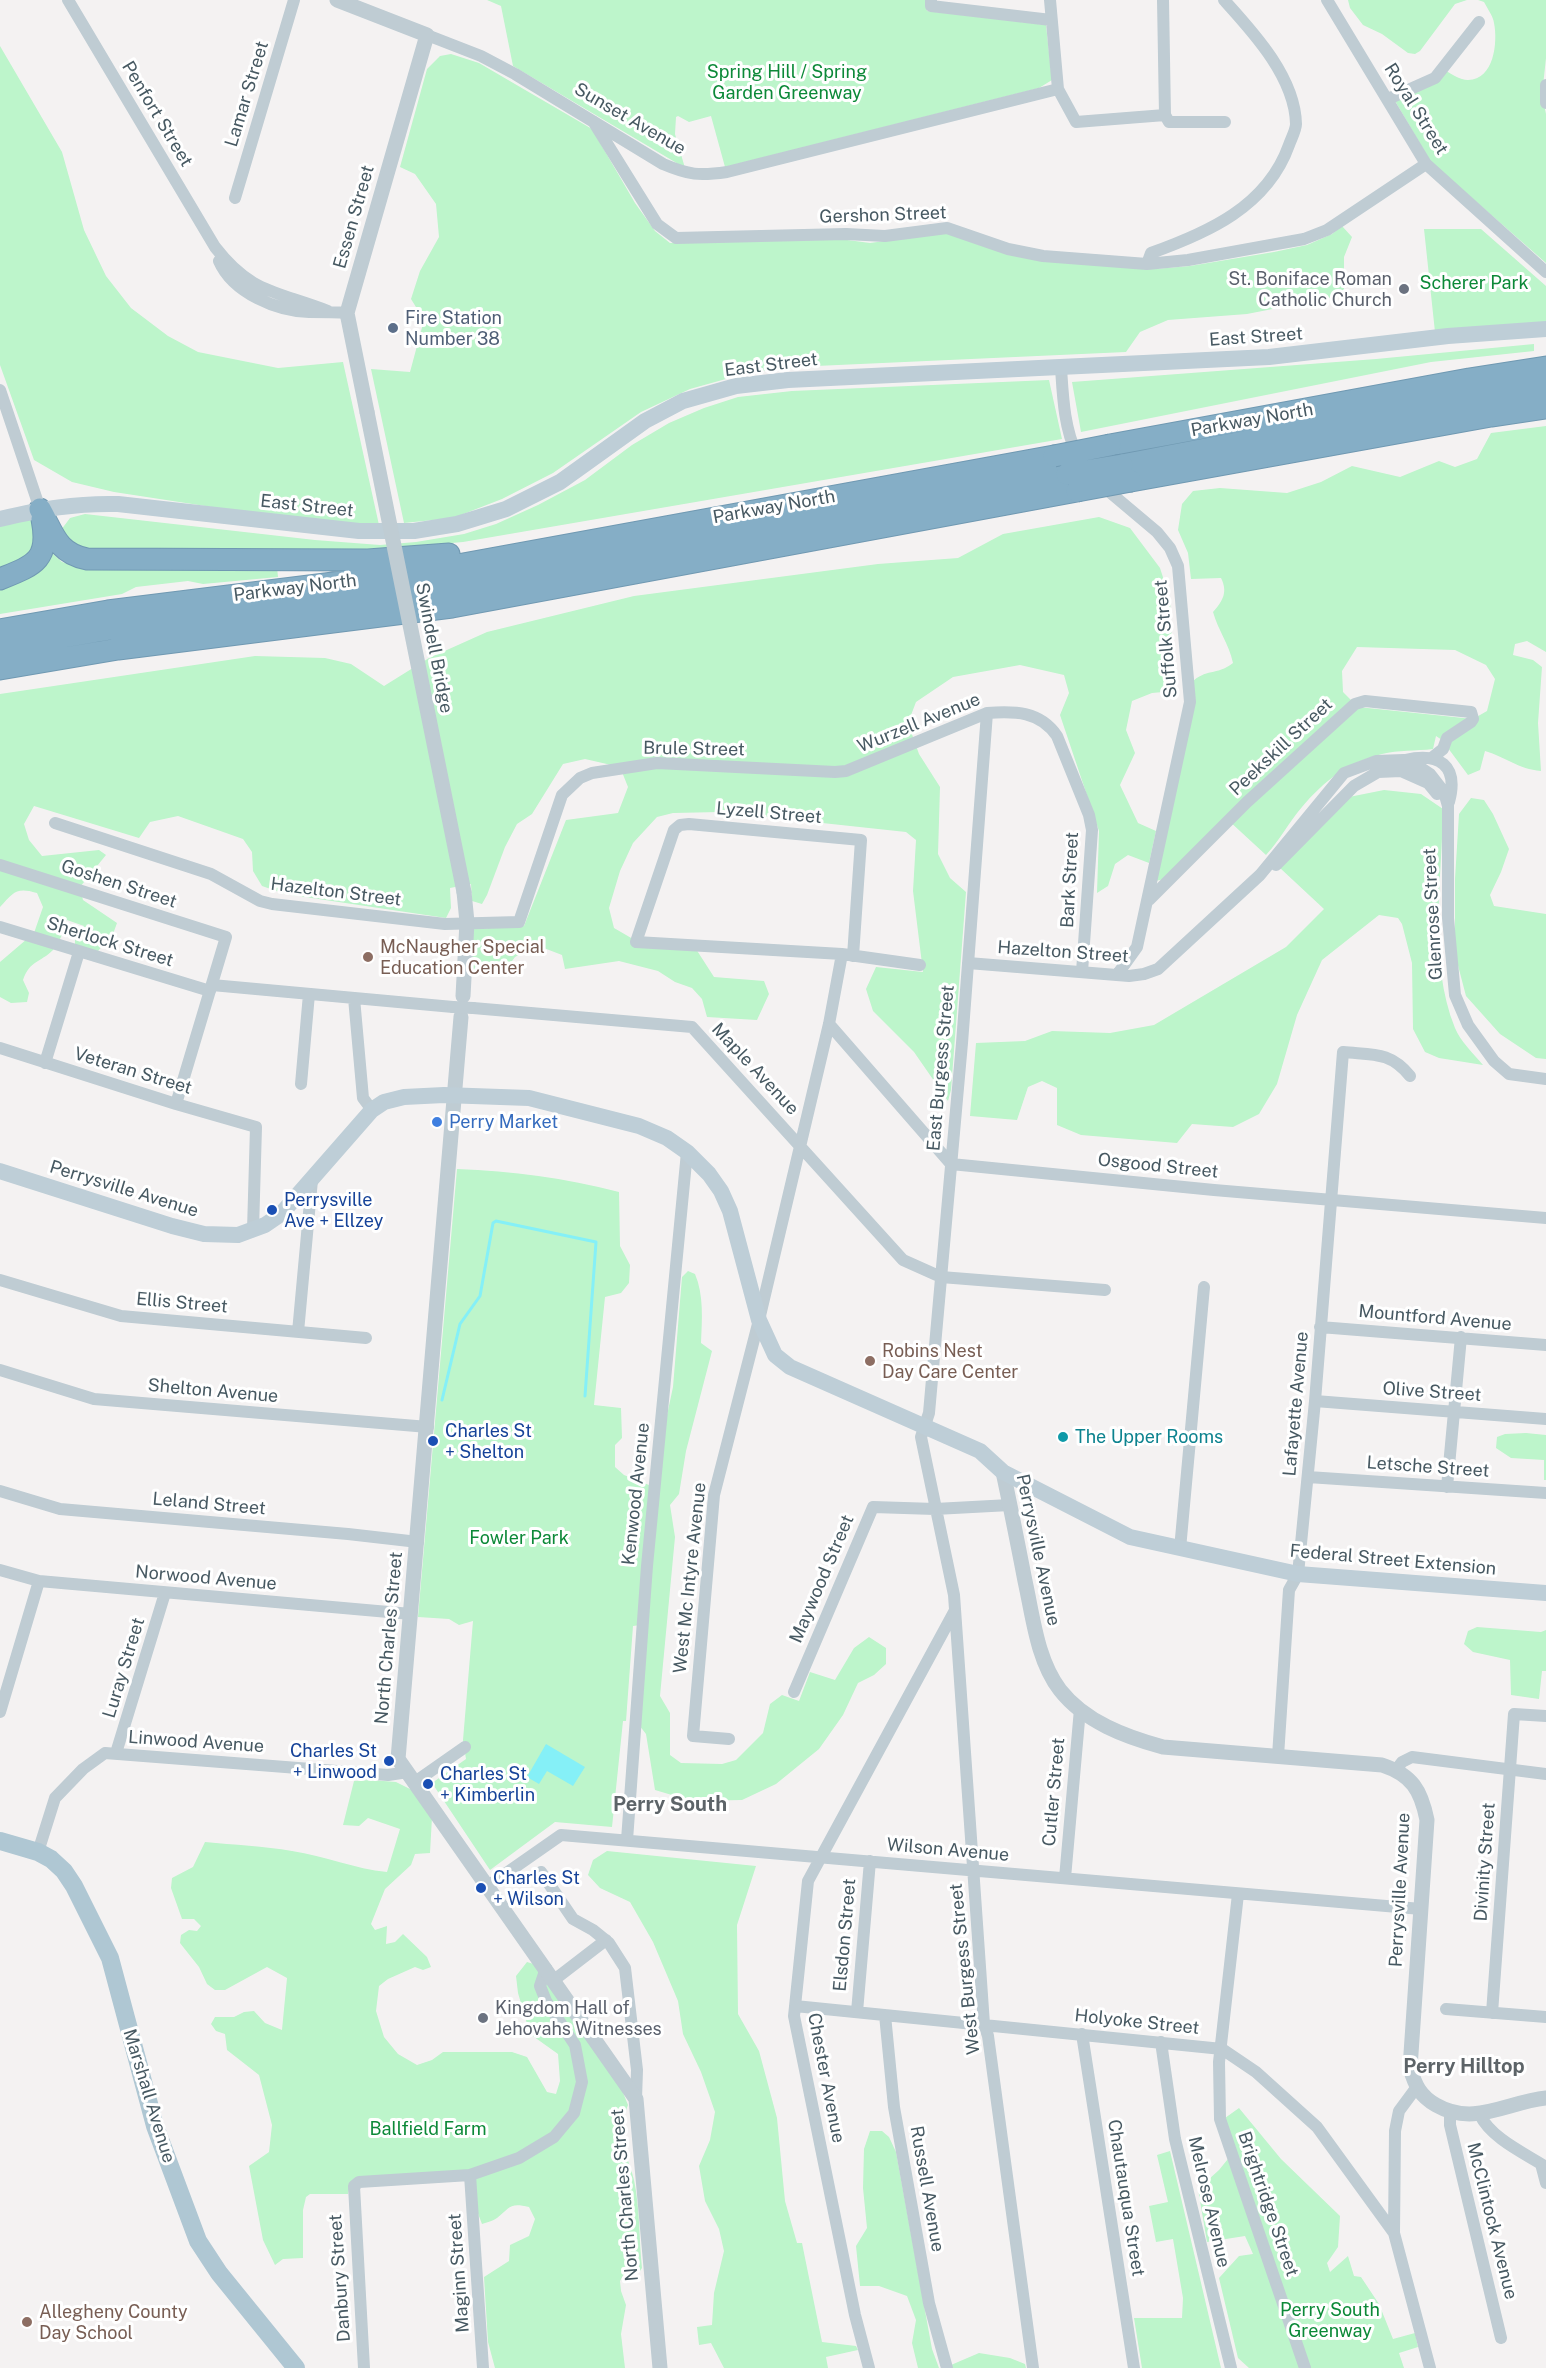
<!DOCTYPE html>
<style>
body{margin:0}
canvas{display:block;background:#f4f2f2}
</style>
<canvas width="1546" height="2368"></canvas>
<script>
const g = document.querySelector('canvas').getContext('2d');
g.lineJoin = 'round';
function fill(path, color) {
  g.fillStyle = color;
  g.fill(path, 'evenodd');
}
function trace(path, color, width, dash) {
  g.strokeStyle = color;
  g.lineWidth = width;
  g.lineCap = dash ? 'butt' : 'round';
  g.setLineDash(dash || []);
  g.stroke(path);
}
function label(font, color, halo, rows, align = 'center') {
  g.font = font + ' "Public Sans",sans-serif';
  g.lineWidth = 6;
  g.setLineDash([]);
  g.textBaseline = 'middle';
  g.strokeStyle = halo;
  g.fillStyle = color;
  for (const [text, x, y, turn = 0] of rows) {
    g.save();
    g.translate(x, y);
    g.rotate((+turn || 0) * Math.PI / 180);
    g.textAlign = isNaN(turn) ? turn : align;
    if (halo) g.strokeText(text, 0, 0);
    g.fillText(text, 0, 0);
    g.restore();
  }
}
fill(new Path2D(`
 M487,0H925L927,11L1046,25L1052,80L1039,88L725,167L711,116L689,122L678,116L676,117L675,134L685,168L513,66L501,6Z
 M1348,0H1467L1455,4L1420,51L1415,54L1408,53L1382,34L1363,25L1350,8Z
 M1478,0H1546V58L1542,95L1546,114V263L1431,162L1395,101L1446,71C1452,74 1460,80 1468,80C1494,80 1498,42 1494,23C1493,16 1487,8 1484,2Z
 M0,46L62,152L84,230L106,276L131,308L168,336L198,352L278,368L343,362L379,525L290,519L114,492L72,482L34,460L0,365Z
 M451,54L479,63L592,129L635,203L655,231L670,243L840,239L870,243L949,232L1009,254L1155,269L1190,266L1274,252L1307,245L1332,234L1342,226L1352,237L1344,257V295L1247,314L1168,320L1140,332L1126,352L816,366L751,372L690,389L641,412L553,473L502,499L453,518L404,523L371,369L410,372L424,320L411,299L420,271L439,237L436,204L415,174L400,167L427,69L440,56Z
 M1424,229H1481L1546,286V322L1435,332Z
 M1534,344V351L1431,362L1081,432L1072,382L1376,359Z
 M1049,380L1062,439L463,542L371,550H85L71,548L61,530L70,518L85,514L315,540L380,545L416,542L464,534L496,524L538,505L585,480L632,445L669,423L704,408L738,397L792,391Z
 M1546,426V652L1527,641L1515,644L1513,655L1533,660L1542,667L1538,723L1541,771C1518,769 1506,757 1485,751L1480,770L1468,775L1442,740L1436,736L1433,749C1416,751 1398,750 1382,754C1348,762 1324,781 1302,807C1289,822 1280,840 1266,855L1228,820L1165,879L1155,881L1191,683C1206,668 1216,676 1233,663C1229,644 1218,630 1213,612C1223,601 1228,592 1221,578L1191,579L1188,553L1178,530L1182,504L1193,491L1220,488L1287,493L1321,482L1352,466L1400,477L1439,461L1455,467L1477,459L1491,433ZM1357,647L1455,650L1486,665L1495,679L1487,711L1473,719L1358,707L1343,692L1342,671Z
 M40,509L43,554L0,579V519Z
 M1099,517L1130,528L1160,568L1170,599L1174,691L1152,693L1132,701L1126,730L1135,753L1120,785L1138,823L1156,831L1149,863L1128,855L1115,864L1108,886L1097,893L1099,831L1060,715L1069,693L1064,675L1020,665L953,677L916,702L908,723L919,754L940,787L938,854L950,878L966,892L951,1090L948,1101L914,1052L873,1011L866,989L876,967L923,972L913,891L916,840L906,832L720,812L673,813L657,817L633,843L620,871L609,908L614,928L645,946L696,949L714,977L764,981L769,994L757,1020L707,1017L702,999L692,988L675,982L658,971L619,961L565,969L562,955L536,945L515,957L506,969L472,970L473,929L524,926L566,820L618,813L628,787L620,767L585,759L563,764L532,814L517,824L505,847L487,895L482,904L472,901L471,884L450,888L451,908L446,918L285,894L262,886L253,871L252,852L243,839L178,816L150,822L139,838L34,806L24,824L29,840L42,856L99,850L106,855L80,887L83,900L117,923L113,934L98,951L75,945V938L84,926L67,920C64,929 60,943 53,950C40,963 30,960 23,980L29,993L27,1002L11,1003L0,997V962L34,933L43,907L37,893C16,887 14,892 0,907V694L255,656L325,658L351,664L384,686L429,658L487,632L634,596L878,564L958,558L1003,534Z
 M52,553L62,562L72,565L277,567L278,577L203,584L188,581L136,587L122,594L0,614V587Z
 M1384,790L1421,794L1443,809C1442,881 1428,960 1455,1028C1460,1041 1474,1054 1483,1065L1439,1058L1425,1052L1413,1029L1412,963L1402,924L1398,918L1379,915L1322,960L1297,1015L1277,1084L1259,1114L1233,1127L1192,1124L1177,1143L1081,1135L1057,1125V1088L1042,1081L1028,1087L1017,1120L970,1116L976,1043L1025,1041L1052,1031L1110,1033L1154,1025L1286,947L1324,909L1280,868L1349,797Z
 M1471,798L1484,800L1493,814L1509,849L1501,872L1490,895L1494,906L1546,914V1059L1536,1058L1500,1034L1466,996L1455,954V879L1459,814Z
 M457,1169C513,1171 564,1178 619,1192L620,1246L630,1265L629,1283L621,1293L605,1297L594,1405L621,1408L622,1438L615,1445V1467L624,1475L649,1485L663,1434L673,1387L682,1277L688,1271L695,1274C704,1295 702,1320 701,1343L712,1351L686,1451L679,1494L670,1505L675,1537L660,1696L670,1713V1755L681,1763L722,1764L736,1760L763,1733L770,1704L782,1695L799,1701L810,1672L835,1680L854,1648L869,1637L886,1648V1664L874,1675L858,1683L843,1715L819,1749L776,1784L742,1800L692,1801L655,1790L646,1734L639,1725L648,1624L633,1626L626,1721H623L612,1827L555,1822L490,1870L432,1783L466,1759L463,1740L473,1621L459,1625L449,1619L418,1617Z
 M1526,1433L1546,1435V1480H1544V1460L1511,1458L1496,1448L1497,1437L1505,1434Z
 M1477,1627L1541,1632L1546,1630V1671H1542L1539,1699L1511,1695L1510,1660L1473,1652L1464,1644L1468,1631Z
 M371,1780L396,1782L414,1791L432,1817L430,1853L415,1854L411,1865L385,1889L371,1924L375,1930L387,1926L386,1944L395,1942L403,1934L427,1957L431,1967L423,1970L415,1967L388,1979L379,1986L376,2011L384,2037L398,2054L417,2065L432,2060L443,2052H512L527,2057L547,2092L556,2094L560,2081L558,2054L530,2034L518,1993L516,1976L527,1962L537,1965L618,2080L628,2105C613,2141 626,2147 634,2180C640,2208 639,2240 642,2268L640,2271L624,2274L620,2281L621,2291L626,2305L621,2334L625,2368H495L488,2342L484,2277L509,2261L510,2245L529,2236L535,2219L529,2207C509,2202 510,2208 497,2218C493,2221 487,2222 482,2224L477,2211L475,2180L351,2182L348,2194H310L306,2197L303,2210V2258L283,2259L275,2265L263,2240L249,2166L269,2152L272,2125L259,2075L227,2050L225,2034L216,2031L211,2024L215,2017H234L244,2012L254,2011L265,2023L282,2030L287,1978L267,1967L225,1990H215L207,1984L199,1967L180,1943L181,1935L189,1930L197,1931L201,1926L194,1919H182L171,1888L172,1878L193,1867L205,1842C234,1845 264,1846 292,1851C325,1856 355,1869 387,1872L400,1829L368,1818L359,1826L343,1825L354,1781Z
 M607,1851L756,1866L737,1925L738,2014L759,2051L777,2118L785,2201L797,2243H802L822,2342L856,2346L858,2350L826,2357L828,2368H724L711,2343L699,2345L697,2327L712,2325L714,2293L724,2251L719,2229L705,2201L699,2166L710,2140L715,2112L701,2072L683,2034L678,2001L653,1942L630,1902L600,1888L588,1875L593,1860Z
 M1239,2108L1281,2159L1340,2216L1338,2247L1327,2263L1330,2272L1348,2256L1354,2276L1361,2277L1379,2304L1393,2339L1415,2333L1418,2347L1399,2353L1404,2368H1249L1238,2358L1219,2278L1239,2256L1253,2254L1245,2236L1207,2242L1198,2189L1219,2170L1236,2149L1225,2118Z
 M870,2131H882L889,2137L896,2152L932,2349L939,2368H918L912,2343L916,2320L907,2296L879,2286H860L856,2246L867,2228L863,2188L864,2149Z
 M1170,2151L1221,2368H1142L1134,2318H1182L1183,2298L1173,2239L1156,2242L1149,2206L1168,2202L1157,2155Z
 M979,2353L1010,2358L1025,2364L1026,2368H944Z`), '#bdf5cb');
fill(new Path2D(`
 M546,1744L585,1767L573,1786L547,1771L539,1784L527,1777Z`), '#85f0f7');
trace(new Path2D(`
 M442,1400L460,1324L480,1296L493,1223L496,1221L596,1242L585,1396`), '#85f0f7', 3);
const motorway = new Path2D(`
 M1110,445L1469,379L1546,367
 M1122,465L1457,401L1546,387
 M1131,481L1491,416L1546,408
 M40,509C54,534 57,553 87,559L368,560L449,554
 M0,579C35,565 50,560 42,519
 M0,630L108,611L414,573L1054,456
 M0,648L110,629L296,609L420,593L1067,474
 M0,669L118,649L452,607L1077,491`);
trace(motorway, '#7099b2', 23);
trace(new Path2D(`
 M68,0L215,247C251,294 277,291 328,311
 M931,0V6L1051,20
 M1050,0L1058,89L1076,122L1165,115
 M1163,0L1165,115
 M1327,0L1426,164L1546,272
 M427,35L481,56L515,74L663,164C689,175 699,176 727,172L1058,89
 M1546,85V103
 M1388,99L1435,78L1479,22
 M1165,115L1169,122H1225
 M593,121L657,224L676,238L846,234L885,236L947,228L1008,249L1043,256L1147,264L1188,260L1304,239L1327,230L1426,164
 M235,198L294,0
 M219,261C233,293 277,311 309,312C322,312 334,312 347,313
 M1147,264L1151,253C1207,233 1267,207 1289,145C1291,139 1296,130 1296,124C1295,77 1253,32 1224,0
 M1061,368C1063,398 1064,427 1077,455
 M0,390L40,509
 M1100,484L1157,532L1170,548L1178,566L1190,702L1137,947L1117,975
 M987,713L962,1043L929,1413L921,1437L954,1595L984,2024L988,2036L1033,2368
 M1405,760C1439,752 1459,765 1449,802
 M55,823L211,874L260,901L272,904L445,924L519,922L562,795L580,778L592,773L657,763L835,772L846,771L987,713C1015,711 1040,711 1057,736L1089,815L1092,830L1082,972
 M0,865L226,937L176,1104
 M1276,865L1354,786L1378,772L1401,771L1428,783L1437,794
 M1149,900L1247,802L1355,704L1365,701L1471,712L1473,719L1471,722L1447,738L1443,749L1433,757
 M0,927L210,991
 M853,956L861,840L689,824L680,825L674,830L636,942L842,954L920,965
 M968,963L1129,976L1144,974L1158,969L1260,875L1344,773L1376,761L1404,760L1418,766L1430,774L1444,792L1448,806V918L1455,995L1468,1025L1494,1061L1509,1074L1546,1079
 M212,985L453,1007
 M354,998L363,1098L372,1110
 M473,1008L692,1027L903,1260L941,1277L1105,1290
 M829,1024L951,1164L1214,1190L1546,1218
 M0,1048L176,1104L256,1127L253,1230
 M45,1063L79,952
 M301,1084L309,994
 M0,1280L121,1316L366,1338
 M1320,1327L1546,1345
 M298,1332L312,1180
 M0,1370L94,1399L428,1427
 M1315,1401L1546,1419
 M1308,1477L1546,1493
 M1447,1487L1461,1337
 M0,1491L60,1509L348,1534L418,1542
 M1180,1549L1204,1287
 M0,1570L39,1581L411,1614
 M794,1692L873,1507L935,1509L1010,1505
 M0,1712L39,1581
 M729,1739L693,1736L714,1495L759,1320L829,1024L842,954
 M116,1753L165,1593
 M1278,1756L1289,1590L1298,1574L1315,1401L1343,1052C1372,1055 1390,1051 1410,1076
 M1396,1770L1402,1762L1412,1757L1546,1774
 M415,1782L465,1747
 M627,1840L647,1566L687,1152
 M38,1852L55,1798L83,1769L105,1753L388,1775L408,1772
 M541,1872L573,1919L593,1930L609,1943L625,1968L637,2070L636,2099
 M1065,1878L1080,1709
 M488,1886L561,1835L1421,1909
 M1238,1894L1219,2062L1220,2119L1305,2368
 M554,1980L606,1940
 M795,2006L1222,2049L1256,2072L1317,2127L1394,2233
 M1446,2009L1546,2017
 M857,2012L870,1861
 M1492,2013L1514,1714L1546,1716
 M885,2015L894,2107L929,2303L947,2368
 M1082,2034L1134,2368
 M1161,2042L1175,2139L1231,2368
 M1416,2088L1399,2111L1395,2131L1394,2233L1430,2368
 M1450,2112V2125L1501,2338
 M1480,2115C1491,2138 1524,2153 1546,2167
 M1541,2164L1546,2183
 M470,2175L483,2368
 M364,2368L354,2186L359,2182L470,2175L519,2158L554,2137L574,2113L582,2082L575,2045L546,2001L540,1986L546,1968
 M869,2368L855,2315L794,2016L808,1881L954,1612`), '#bfccd3', 12);
trace(new Path2D(`
 M337,0L427,35L347,313L367,412
 M463,996L467,922L464,892
 M461,1017L398,1759L636,2099L660,2368
 M1003,1472C1011,1509 1018,1545 1025,1581C1033,1617 1037,1660 1060,1690C1085,1722 1126,1737 1163,1747L1382,1765C1412,1775 1421,1790 1427,1820L1410,2068C1415,2085 1420,2096 1436,2105C1474,2127 1507,2102 1546,2098`), '#bfccd3', 15);
trace(new Path2D(`
 M0,519C43,509 74,503 118,504L359,531H414L457,524L506,509L560,482L645,421L683,401L736,386L788,380L1269,357L1448,336L1546,329
 M0,1171L172,1226L204,1234L238,1235L265,1225L281,1214L372,1110L384,1102L404,1097L444,1095L529,1098L639,1126L667,1138L687,1152L709,1174L721,1191L730,1211L759,1320L775,1355L790,1367L980,1451L1003,1472L1130,1537L1298,1574L1546,1593`), '#beced7', 16);
trace(new Path2D(`
 M0,1841L38,1852L51,1859L64,1871L74,1886L110,1958L155,2126L198,2241L219,2273L296,2368`), '#afc7d3', 18);
trace(motorway, '#85aec6', 21);
const motorwayBridge = new Path2D(`
 M1054,456L1110,445
 M1067,474L1122,465
 M1077,491L1131,481`);
trace(motorwayBridge, '#7099b2', 23, []);
trace(new Path2D(`
 M453,1007L473,1008`), '#bfccd3', 12);
trace(new Path2D(`
 M367,412L464,892`), '#bfccd3', 15);
trace(motorwayBridge, '#85aec6', 21);
for (const [x, y, r, color] of [
 [1404,289,6,"#6b7280"],
 [393,328,6,"#5c6f8a"],
 [368,957,6,"#8d6e63"],
 [437,1122,6,"#3f7fe0"],
 [272,1210,6,"#1a4fb4"],
 [870,1361,6,"#8d6e63"],
 [1063,1437,6,"#0f9aa8"],
 [433,1441,6,"#1a4fb4"],
 [389,1761,6,"#1a4fb4"],
 [428,1784,6,"#1a4fb4"],
 [481,1888,6,"#1a4fb4"],
 [483,2018,6,"#6b7280"],
 [27,2322,6,"#8d6e63"]
]) {
  const dot = new Path2D();
  dot.arc(x, y, r, 0, 2 * Math.PI);
  g.fillStyle = color;
  g.fill(dot);
  trace(dot, '#fff', 2);
}
label('18px', '#0c8938', '#fff', [
 ["Spring Hill / Spring",787,72],
 ["Garden Greenway",787,93],
 ["Scherer Park",1474,283],
 ["Fowler Park",519,1538],
 ["Ballfield Farm",428,2129],
 ["Perry South",1330,2310],
 ["Greenway",1330,2331]
]);
label('18px', '#475962', '#fff', [
 ["Lamar Street",247,94,-73],
 ["Royal Street",1416,109,58],
 ["Penfort Street",157,114,59],
 ["Sunset Avenue",630,119,30],
 ["Gershon Street",883,215,-2],
 ["Essen Street",354,217,-74],
 ["East Street",1256,337,-4],
 ["East Street",771,365,-7],
 ["Parkway North",1252,420,-10],
 ["East Street",307,506,6],
 ["Parkway North",774,507,-10],
 ["Parkway North",295,588,-7],
 ["Suffolk Street",1166,639,-95],
 ["Swindell Bridge",434,648,79],
 ["Wurzell Avenue",919,723,-22],
 ["Peekskill Street",1281,747,-43],
 ["Brule Street",694,749,1],
 ["Lyzell Street",769,813,5],
 ["Bark Street",1070,880,-87],
 ["Goshen Street",119,884,18],
 ["Hazelton Street",336,892,7],
 ["Glenrose Street",1433,914,-93],
 ["Sherlock Street",110,942,17],
 ["Hazelton Street",1063,952,4],
 ["East Burgess Street",941,1068,-85],
 ["Maple Avenue",755,1069,47],
 ["Veteran Street",133,1071,17],
 ["Osgood Street",1158,1166,6],
 ["Perrysville Avenue",124,1189,17],
 ["Ellis Street",182,1303,5],
 ["Mountford Avenue",1435,1318,5],
 ["Shelton Avenue",213,1391,5],
 ["Olive Street",1432,1392,4],
 ["Lafayette Avenue",1296,1404,-85],
 ["Letsche Street",1428,1467,4],
 ["Kenwood Avenue",636,1494,-84],
 ["Leland Street",209,1504,5],
 ["Perrysville Avenue",1038,1550,78],
 ["Federal Street Extension",1393,1560,5],
 ["Norwood Avenue",206,1578,5],
 ["West Mc Intyre Avenue",690,1578,-84],
 ["Maywood Street",822,1579,-67],
 ["North Charles Street",389,1638,-85],
 ["Luray Street",124,1668,-73],
 ["Linwood Avenue",196,1742,4],
 ["Cutler Street",1054,1792,-85],
 ["Wilson Avenue",948,1850,5],
 ["Divinity Street",1485,1862,-86],
 ["Perrysville Avenue",1400,1890,-87],
 ["Elsdon Street",845,1935,-85],
 ["West Burgess Street",965,1969,-96],
 ["Holyoke Street",1137,2022,6],
 ["Chester Avenue",826,2078,79],
 ["Marshall Avenue",149,2096,73],
 ["Russell Avenue",927,2189,80],
 ["North Charles Street",625,2195,-95],
 ["Chautauqua Street",1126,2198,81],
 ["Melrose Avenue",1209,2202,77],
 ["Brightridge Street",1268,2204,71],
 ["McClintock Avenue",1492,2221,76],
 ["Maginn Street",459,2273,-94],
 ["Danbury Street",340,2278,-94]
]);
label('18px', '#5b616d', '#fff', [
 ["St. Boniface Roman",1392,279],
 ["Catholic Church",1392,300],
 ["Kingdom Hall of",495,2008,"left"],
 ["Jehovahs Witnesses",495,2029,"left"]
], 'right');
label('18px', '#4e5e75', '#fff', [
 ["Fire Station",405,318],
 ["Number 38",405,339]
], 'left');
label('18px', '#785e54', '#fff', [
 ["McNaugher Special",380,947],
 ["Education Center",380,968],
 ["Robins Nest",882,1351],
 ["Day Care Center",882,1372],
 ["Allegheny County",39,2312],
 ["Day School",39,2333]
], 'left');
label('18px', '#366cbe', '#fff', [
 ["Perry Market",449,1122]
], 'left');
label('18px', '#164399', '#fff', [
 ["Perrysville",284,1200],
 ["Ave + Ellzey",284,1221],
 ["Charles St",445,1431],
 ["+ Shelton",445,1452],
 ["Charles St",377,1751,"right"],
 ["+ Linwood",377,1772,"right"],
 ["Charles St",440,1774],
 ["+ Kimberlin",440,1795],
 ["Charles St",493,1878],
 ["+ Wilson",493,1899]
], 'left');
label('18px', '#0d838f', '#fff', [
 ["The Upper Rooms",1075,1437]
], 'left');
label('bold 20px', '#5d6468', '#fff', [
 ["Perry South",670,1805],
 ["Perry Hilltop",1464,2067]
]);
</script>
